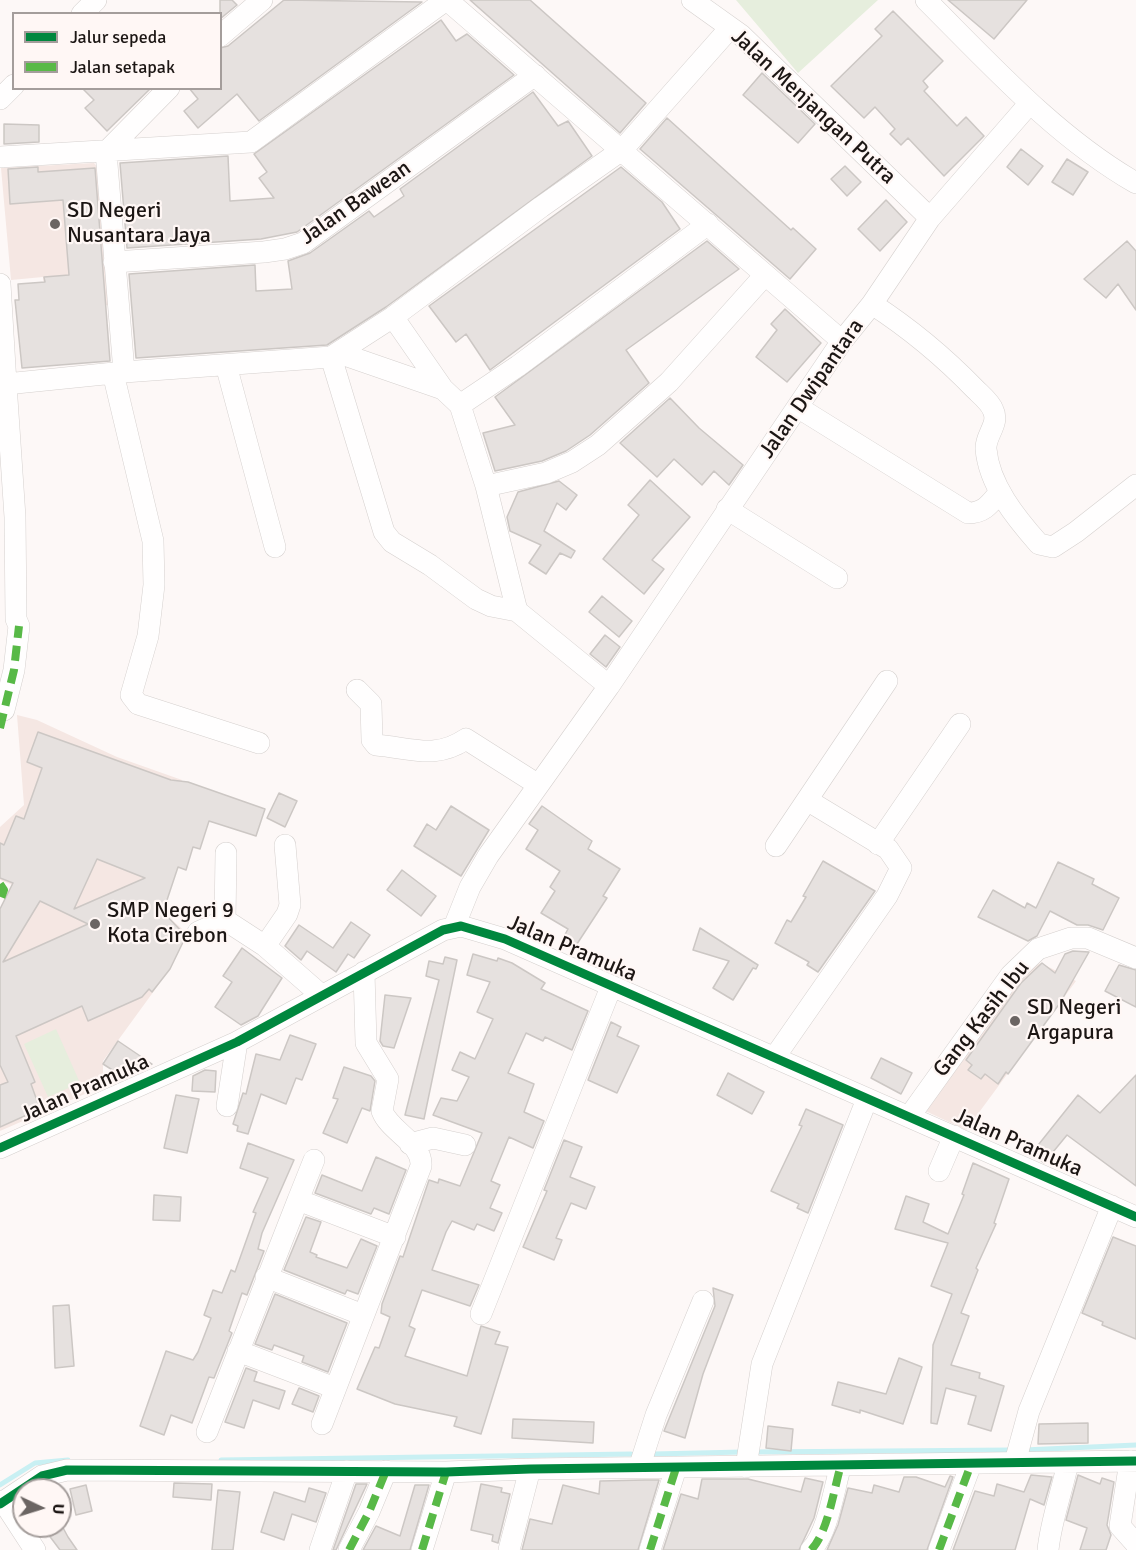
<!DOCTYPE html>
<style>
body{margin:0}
#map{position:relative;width:1136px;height:1550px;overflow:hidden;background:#fdf8f7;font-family:Signika,sans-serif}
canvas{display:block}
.legend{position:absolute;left:12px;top:12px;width:210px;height:78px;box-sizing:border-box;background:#fff7f5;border:2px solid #a49d9b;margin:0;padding:8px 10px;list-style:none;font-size:18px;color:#1c1614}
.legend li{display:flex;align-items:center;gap:12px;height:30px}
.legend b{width:30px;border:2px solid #a49d9b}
.north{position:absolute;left:12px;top:1478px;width:60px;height:60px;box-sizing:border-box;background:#fff7f5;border:2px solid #a49d9b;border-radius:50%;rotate:94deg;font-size:16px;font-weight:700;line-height:24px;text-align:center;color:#1c1614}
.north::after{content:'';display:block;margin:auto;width:21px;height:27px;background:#6b6563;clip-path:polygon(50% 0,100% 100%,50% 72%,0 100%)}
</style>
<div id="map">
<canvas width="1136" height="1550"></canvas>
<ul class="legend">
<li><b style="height:8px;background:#00873e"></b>Jalur sepeda</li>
<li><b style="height:8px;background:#58b947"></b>Jalan setapak</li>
</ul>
<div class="north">U</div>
</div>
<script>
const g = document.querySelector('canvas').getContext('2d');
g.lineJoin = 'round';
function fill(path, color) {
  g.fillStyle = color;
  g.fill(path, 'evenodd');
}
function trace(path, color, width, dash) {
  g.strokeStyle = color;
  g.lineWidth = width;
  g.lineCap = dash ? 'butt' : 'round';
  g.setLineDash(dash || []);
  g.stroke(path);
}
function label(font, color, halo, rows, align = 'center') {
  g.font = font + ' Signika,sans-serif';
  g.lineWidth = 4.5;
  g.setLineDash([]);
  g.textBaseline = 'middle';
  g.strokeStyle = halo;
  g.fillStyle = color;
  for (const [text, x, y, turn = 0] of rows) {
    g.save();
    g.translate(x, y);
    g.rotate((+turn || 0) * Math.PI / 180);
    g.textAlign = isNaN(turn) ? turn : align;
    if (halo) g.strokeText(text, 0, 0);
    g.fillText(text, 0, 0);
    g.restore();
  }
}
fill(new Path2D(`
 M94,163L101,171L109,305L46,310L43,277L11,280L1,168Z
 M17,715L37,720L117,757L182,780L142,881L164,913L188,934L170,969L103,1061V1086L0,1131V948L15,886L0,880V827L24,805Z
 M1041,963L1076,981L966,1130L919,1108L1019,973Z`), '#f5e7e3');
fill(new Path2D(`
 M736,0H878L798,73Z
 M56,1029L80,1083L48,1097L24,1044Z`), '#e6eedd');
trace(new Path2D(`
 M1024,1450L1136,1445
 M753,1452L1011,1450
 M653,1454L743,1452
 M221,1460L631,1454
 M0,1485L35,1463L68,1460`), '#c9f0f3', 5);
const building = new Path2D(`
 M220,0H232L237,5L220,19Z
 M284,0L422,2L259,121L237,94L198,128L184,111L198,99L189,88H220V48L228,46Z
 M470,0H530L646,103L620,133Z
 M948,0H1027L994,39Z
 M893,11L943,61L923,81L928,87L924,91L957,126L966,117L984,136L944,176L908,138L901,145L890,134L895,129L875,107L864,118L831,86L882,36L875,29Z
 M441,20L456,41L467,34L514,75L297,232L261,239L127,248L120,163L228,156L230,201L274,198L259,178L267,172L254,154Z
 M762,73L815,124L798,143L743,95Z
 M82,88H151L107,131L85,108L94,100Z
 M533,92L558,126L568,121L592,156L386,307L327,345L136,358L129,274L255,265L256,291L292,289L288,261L310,253L369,211L374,217L404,196L400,189Z
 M667,118L791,230L793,228L816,249L790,279L640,149Z
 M4,124L39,125V142L4,144Z
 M1021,149L1043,166L1028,185L1007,167Z
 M1067,159L1088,172L1073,195L1052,182Z
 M845,166L861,182L847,196L831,179Z
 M38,167V172L95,168L110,361L22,368L15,300H19L18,284L45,282L44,277L69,275L63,200L10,204L8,169Z
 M621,167L662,202L680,229L490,370L466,334L456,342L429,306Z
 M886,200L907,222L880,251L858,229Z
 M707,241L739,269L626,350L649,383L590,435L566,451L542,461L495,471L483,433L515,425L495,397Z
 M1127,241L1136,251V310L1118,284L1106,298L1084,279Z
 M785,309L821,343L787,382L756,357L777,330L771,324Z
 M670,398L699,428L743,465L729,485L714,471L702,485L674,459L657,477L620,443Z
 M650,480L690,517L652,560L664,569L644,594L603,559L639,515L628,505Z
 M559,481L577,495L566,510L557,503L544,531L575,551L571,558L560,553L546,574L529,563L541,545L510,531L507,517L518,492Z
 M602,596L632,621L619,637L589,612Z
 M605,635L620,647L606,667L590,654Z
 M38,732L171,780L188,782L265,809L256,836L209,821L200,849L193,847L186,870L178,867L163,912L186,936L170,969L152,992L149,989L142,997L88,1021L82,1006L16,1036L35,1082L31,1084L40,1109L0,1127V1085L8,1082L0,1065V909L13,883L0,878V843L4,845L16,816L24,819L42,768L27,762ZM97,859L145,878L74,909ZM40,901L88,924L3,962Z
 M279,793L297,801L285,827L267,818Z
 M451,806L489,830L461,876L414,846L427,824L436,830Z
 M542,806L592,841L588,849L620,869L603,896L607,898L575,947L562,940L568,929L541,913L555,891L550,887L560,871L526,849L538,830L529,824Z
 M823,861L875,891L818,972L807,965L809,962L775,943L787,920L791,922L806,897L803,896Z
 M1058,862L1094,879L1092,884L1119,898L1103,930L1088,925H1077L1050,911L1037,936L1028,941L978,917L993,890L1025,908L1027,903L1036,908Z
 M402,870L436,896L421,916L387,890Z
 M351,922L370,935L354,958L348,954L336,972L307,951L301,960L285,946L299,925L333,948Z
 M700,928L758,965L756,969L753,968L733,1000L713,988L729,961L693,950Z
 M242,948L282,978L258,1016L241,1025L215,1007L232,982L223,976Z
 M1073,951L1089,952L1060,1003L1008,1074L1006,1072L998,1084L985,1074L981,1079L968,1070L972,1065L966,1060L1021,983L1042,963L1055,973L1065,954Z
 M473,954L497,961L498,958L512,963L545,983L541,989L588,1011L572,1050L545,1037L543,1041L526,1033L508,1073L534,1084L524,1112L544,1121L533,1148L509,1137L491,1181L500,1185L490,1208L502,1213L494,1231L477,1224L474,1230L452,1221L446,1232L432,1270L479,1285L470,1306L422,1290L409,1326L415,1329L405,1356L467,1376L481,1326L500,1332L495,1344L508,1347L481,1434L454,1426L457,1417L395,1404L357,1389L375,1347L379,1348L390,1317L381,1313L382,1304L400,1256L403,1257L429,1180L438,1183L439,1179L460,1186L482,1133L433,1115L441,1098L457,1101L469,1077L452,1070L460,1052L475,1059L493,1019L477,1012L490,982L467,975Z
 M445,957L457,960L424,1119L405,1115L439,980L426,976L429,961L443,964Z
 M1119,965L1136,970V1007L1105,991Z
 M385,995L411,998L394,1048L383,1046L380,1041Z
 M611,1022L621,1027L617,1036L639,1046L617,1093L588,1080Z
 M290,1035L316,1044L302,1080L296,1078L286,1104L261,1094L248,1134L237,1131L238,1126L233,1124L243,1093L246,1094L256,1054L280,1060Z
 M118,1041L152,1064L102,1088L114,1071L103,1064Z
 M881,1058L912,1073L901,1094L871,1078Z
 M344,1067L371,1076L375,1081L370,1111L362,1108L347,1143L323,1133L338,1099L333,1098Z
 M205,1070L216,1071L215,1092L192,1091L193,1076Z
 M728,1073L764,1092L752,1114L717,1095Z
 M1136,1075V1186L1067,1135L1044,1163L1031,1154L1078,1095L1100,1113Z
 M176,1095L199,1099L187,1153L164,1148Z
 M806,1109L843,1125L808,1213L797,1208L799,1204L771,1191L802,1126L799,1125Z
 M564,1140L582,1147L570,1177L595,1187L586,1209L571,1203L556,1238L562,1240L554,1260L523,1247L547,1191L544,1190Z
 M248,1143L294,1160L262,1233L258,1249L264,1251L247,1295L242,1293L229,1331L232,1333L214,1378L209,1377L192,1423L171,1415L164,1435L140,1426L166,1351L193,1360L198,1352L211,1318L204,1315L213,1290L222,1293L231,1270L235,1272L256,1213L253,1212L268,1178L240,1168Z
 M376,1157L406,1170L389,1214L374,1208L371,1214L315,1193L322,1175L362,1191Z
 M973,1163L1009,1179L994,1223L996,1224L976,1268L978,1270L961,1313L969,1316L951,1365L980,1373L979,1378L1004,1386L991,1431L968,1424L976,1396L946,1388L937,1424L931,1423L933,1345L952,1294L931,1286L948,1243L895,1229L906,1196L929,1204L923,1222L948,1234L964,1195L962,1194Z
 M154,1195L181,1197L180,1221L153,1220Z
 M306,1217L321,1222L310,1252L317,1255L316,1257L347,1268L361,1239L377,1246L358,1294L347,1290L345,1294L284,1270Z
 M1113,1237L1136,1246V1339L1102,1325L1103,1322L1082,1313Z
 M713,1288L733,1295L703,1374L685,1438L664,1431L715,1306Z
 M275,1294L347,1323L328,1372L302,1362L304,1356L274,1345L272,1350L255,1344Z
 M69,1305L74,1366L55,1368L53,1306Z
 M899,1358L922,1367L903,1424L860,1410V1413L832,1405L838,1382L886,1394Z
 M246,1368L257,1372L254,1381L285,1391L279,1409L253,1400L244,1428L225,1422Z
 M299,1388L319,1396L313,1412L292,1404Z
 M513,1419L594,1422L593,1443L512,1438Z
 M1088,1423V1443L1038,1444L1039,1424Z
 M768,1426L793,1429L791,1451L766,1448Z
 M1031,1475L1052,1477L1044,1505L1030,1499L1015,1550H953L975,1491L994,1496L997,1484L1024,1492Z
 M1078,1475L1100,1484L1102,1478L1114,1482L1107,1525L1111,1535L1106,1550H1080L1087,1528L1066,1520Z
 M950,1476L953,1477L927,1550H827L838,1525L848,1488L872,1493L874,1485L899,1492L904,1477H916L945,1487Z
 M805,1478L823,1482L814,1518L799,1550H663L681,1494L698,1499L702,1479H748L801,1492Z
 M645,1480H659L638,1550H522L530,1519L552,1524L563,1485L599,1494L600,1481Z
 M174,1483L212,1484L211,1500L173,1497Z
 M356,1484H367L336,1550H333Z
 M481,1484L502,1488L501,1492L510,1494L498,1543L492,1541L493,1535L471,1530Z
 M86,1485L92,1511L76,1515L70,1489Z
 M415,1485H429L410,1550H363L376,1526L400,1536Z
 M309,1488L326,1493L316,1522L292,1514L284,1540L261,1532L274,1492L305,1502Z
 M218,1490L240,1492L233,1550H212Z
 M61,1524L68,1537L77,1550H60L48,1534Z`);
fill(building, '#e6e1df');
trace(building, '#ccc7c4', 1.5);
const minor = new Path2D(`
 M447,0L842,341
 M692,0L741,35L930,218
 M926,0C991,65 1056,137 1136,183
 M82,14L96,0
 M220,36L262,0
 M0,99L14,85
 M0,157L251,142L446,0
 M114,262L264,252L285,249L303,243L535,75
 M0,284L6,384H0
 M872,304C909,328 944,357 975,389C981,395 990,402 993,410C1000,424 985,435 986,449C989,485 1016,518 1039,544L1053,547L1076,532L1136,485
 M339,353L443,389
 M331,357L384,532L392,542L430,565L476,599L491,606L517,611
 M226,365L275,547
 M124,372L106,152L169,88
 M113,373L153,541L154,585L148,636L131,695L138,704L259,743
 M460,405L518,366L708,224
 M799,408L968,513C984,513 990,504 999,493
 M486,486L546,473L572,462L598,445L669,382L765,275
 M727,509L837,578
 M609,686L517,611L486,486L460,405L443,389L393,317L541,207L622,150L730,28
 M357,690L371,704L372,740L376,745C411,748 435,760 466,739L537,784
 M4,710L14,670L19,626L16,619L15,517L6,384L124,372L331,357L393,317
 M878,844L960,724
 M776,846L887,681
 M226,853L225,920L265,946L321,995
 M454,927L470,887L488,856L609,686L842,341L872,304L930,218L1030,103
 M198,932L225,920
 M265,946L287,914L290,905L285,845
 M774,1058L887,896L901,868L888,849L807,800
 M227,1106L237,1042
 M909,1117L1011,975L1038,949L1071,938H1088L1136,958
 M410,1144L433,1138L465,1145
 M0,1148L237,1042L443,930L461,926L505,939L1136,1217
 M939,1171L954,1136
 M298,1200L314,1160
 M266,1277L363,1315
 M481,1314L611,987
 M238,1351L335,1388
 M322,1424L421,1166C423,1143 390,1132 382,1111L388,1079L366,1043L364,972
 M207,1432L298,1200L395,1237
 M1130,1461L1120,1526L1136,1544
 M1015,1462L1029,1411L1112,1206
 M746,1467L762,1364L867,1099
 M639,1468L656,1415L703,1301
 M3,1501L35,1550
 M0,1504L42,1476L67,1470L446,1472L530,1469L1136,1461
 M320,1550L347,1471
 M349,1550L369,1512L386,1471
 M422,1550L446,1472
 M509,1550L530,1469
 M650,1550L676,1468
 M811,1550C828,1533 834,1488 841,1465
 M939,1550L971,1464
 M1048,1550C1051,1520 1062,1492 1068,1462`);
trace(minor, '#d5d0ce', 22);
trace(minor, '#fffefe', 21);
trace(new Path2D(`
 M0,728L14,670L19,626
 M0,884L4,890L0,901
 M349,1550L369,1512L386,1471
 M422,1550L446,1472
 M650,1550L676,1468
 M811,1550C828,1533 834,1488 841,1465
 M939,1550L971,1464`), '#58b947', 8, [15, 8]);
trace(new Path2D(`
 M0,1148L237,1042L443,930L461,926L505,939L1136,1217
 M0,1504L42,1476L67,1470L446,1472L530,1469L1136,1461`), '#00873e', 9);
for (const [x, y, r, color] of [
 [55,224,6,"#6b6563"],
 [95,924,6,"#6b6563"],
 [1015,1021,6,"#6b6563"]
]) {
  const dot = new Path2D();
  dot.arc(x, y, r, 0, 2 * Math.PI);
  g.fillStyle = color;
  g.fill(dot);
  trace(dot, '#fff7f5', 2);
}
label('22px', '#1c1614', '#fff7f5', [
 ["Jalan Menjangan Putra",813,107,43],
 ["Jalan Bawean",356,203,-35],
 ["Jalan Dwipantara",812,389,-55],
 ["Jalan Pramuka",572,949,23],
 ["Gang Kasih Ibu",982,1019,-52],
 ["Jalan Pramuka",85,1089,-24],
 ["Jalan Pramuka",1018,1143,24]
]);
label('22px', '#1c1614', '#fff7f5', [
 ["SD Negeri",67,211],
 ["Nusantara Jaya",67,236],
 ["SMP Negeri 9",107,911],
 ["Kota Cirebon",107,936],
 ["SD Negeri",1027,1008],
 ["Argapura",1027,1033]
], 'left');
</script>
